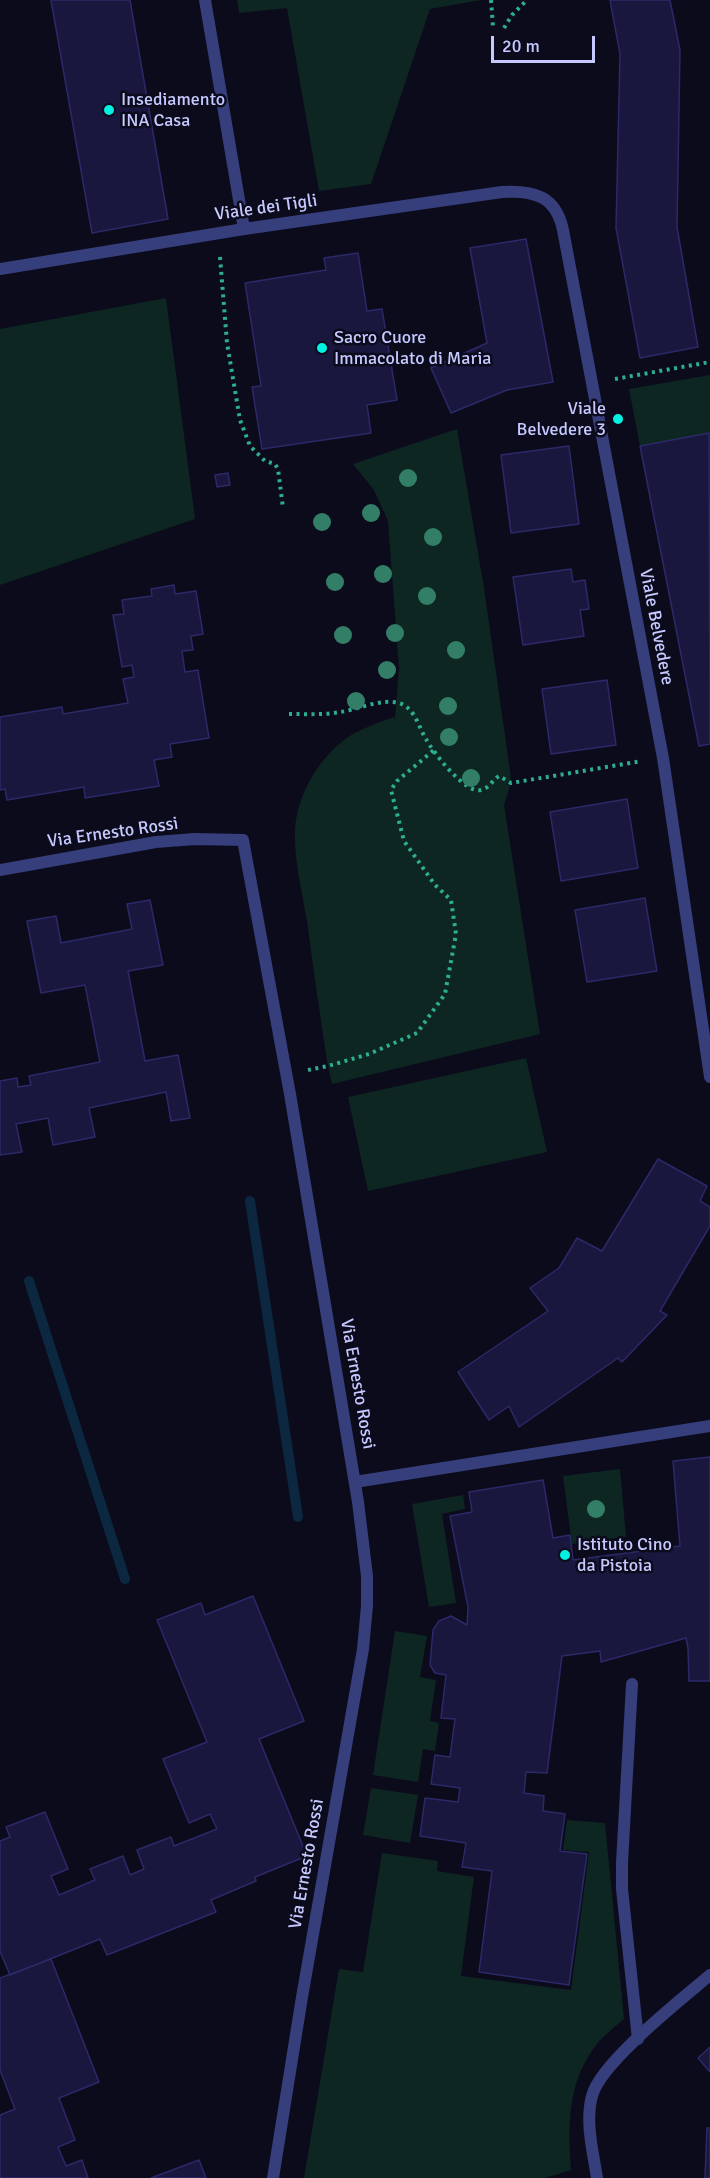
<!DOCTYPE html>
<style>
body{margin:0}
#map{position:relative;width:710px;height:2178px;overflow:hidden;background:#0b0b1c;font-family:Signika,sans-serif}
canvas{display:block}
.scale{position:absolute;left:491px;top:36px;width:104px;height:27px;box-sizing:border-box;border:3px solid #c6c9ff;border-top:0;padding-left:8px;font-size:18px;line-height:21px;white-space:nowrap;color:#c6c9ff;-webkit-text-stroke:4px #0b0b1c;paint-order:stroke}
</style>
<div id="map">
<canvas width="710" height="2178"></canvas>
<div class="scale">20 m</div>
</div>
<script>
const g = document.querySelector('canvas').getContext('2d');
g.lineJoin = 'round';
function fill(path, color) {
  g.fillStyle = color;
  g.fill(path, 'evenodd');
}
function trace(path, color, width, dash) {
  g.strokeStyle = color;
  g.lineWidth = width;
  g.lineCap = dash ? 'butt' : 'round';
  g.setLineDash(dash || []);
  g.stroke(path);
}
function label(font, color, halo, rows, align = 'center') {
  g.font = font + ' Signika,sans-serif';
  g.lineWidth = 5;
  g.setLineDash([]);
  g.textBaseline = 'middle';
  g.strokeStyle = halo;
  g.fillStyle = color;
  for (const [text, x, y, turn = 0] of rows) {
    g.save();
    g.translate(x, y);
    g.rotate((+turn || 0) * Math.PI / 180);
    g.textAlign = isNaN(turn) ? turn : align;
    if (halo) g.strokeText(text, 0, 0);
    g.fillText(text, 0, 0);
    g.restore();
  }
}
fill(new Path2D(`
 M237,0H481L430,9L371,184L319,191L287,8L239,13Z
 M166,298L195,519L0,585V329Z
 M710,375V436L709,433L640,446L629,389Z
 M457,429L484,588L510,771L511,783L504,805L540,1034L332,1084L327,1061C320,1014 313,968 307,921C302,892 294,860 295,830C297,796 317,761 344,740C359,729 377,723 394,717L395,719L399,668L388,521L374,490L353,464Z
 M526,1058L547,1152L368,1191L348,1097Z
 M620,1469L626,1537L572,1544L563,1476Z
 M463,1495L465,1509L442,1514L456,1603L429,1607L412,1504Z
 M395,1631L427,1636L420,1677L436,1680L430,1721L439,1723L435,1751L423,1749L418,1782L373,1775Z
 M371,1788L418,1795L410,1843L363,1835Z
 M567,1820L605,1823L624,2019C615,2027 604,2035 596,2045C567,2083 568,2125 571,2170L545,2178H304L339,1969L363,1972L382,1853L438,1861L437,1871L474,1877L461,1976L571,1990L589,1852L563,1850Z`), '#0e2621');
trace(new Path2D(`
 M250,1201L298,1517
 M29,1281L125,1579`), '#0b2840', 10);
const building = new Path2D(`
 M51,0H130L168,219L92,233Z
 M610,0H670L680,50L677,227L698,347L640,358L616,228L620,54Z
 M526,239L553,382L507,390L451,413L431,368L487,343L470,248Z
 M358,253L367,311L382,309L397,400L367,405L371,433L262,449L252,387L261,386L245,283L326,270L324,258Z
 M709,433L710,744L699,746L640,446Z
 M569,446L579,524L511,533L501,455Z
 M228,473L230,485L217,487L215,475Z
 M571,569L573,582L585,580L589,609L580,610L584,636L523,645L513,577Z
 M174,585L175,594L196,591L203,634L191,636L193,650L182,651L185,672L198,670L209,738L170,744L172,757L154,760L159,786L85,798L84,787L7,800L5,789L0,790V717L62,707L63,714L128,703L123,679L134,677L132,665L122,667L113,615L124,614L122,600L152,596L151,589Z
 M607,680L616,745L551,754L542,689Z
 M627,799L638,868L561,881L550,812Z
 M645,898L657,971L587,982L575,910Z
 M150,900L163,965L128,971L145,1061L178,1055L190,1118L171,1121L166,1092L89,1108L95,1137L53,1145L48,1118L16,1124L22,1152L0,1155V1081L17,1078L18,1087L31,1085L29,1076L100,1062L85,985L41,993L27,921L56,916L61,943L132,929L127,904Z
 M658,1159L707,1186L700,1201L710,1207V1226L660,1311L667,1315L622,1362L618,1358L519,1427L509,1406L489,1420L458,1372L548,1311L530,1288L559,1268L577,1238L602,1251Z
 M710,1457V1681H689L688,1648L686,1638L601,1662L600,1651L562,1656L547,1773L526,1772L524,1793L544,1796L543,1811L565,1814L560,1851L587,1854L569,1985L479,1972L492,1871L462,1867L466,1843L420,1836L425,1798L458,1802L460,1788L431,1784L435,1755L450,1757L455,1719L441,1718L446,1675L435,1673L430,1665L433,1630L439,1621L451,1616L467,1625L468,1607L450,1516L472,1512L469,1492L543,1480L553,1538L570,1535L573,1560L680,1546L673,1461Z
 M253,1596L304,1721L259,1739L307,1856L255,1877L256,1881L211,1900L216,1912L107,1955L100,1939L10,1975L0,1951V1841L10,1837L6,1827L45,1812L68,1869L51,1876L59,1895L95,1880L90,1869L123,1856L130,1875L144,1869L137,1850L171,1837L174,1846L217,1829L210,1814L189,1823L163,1759L207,1742L157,1620L201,1603L205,1615Z
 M51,1959L99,2082L59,2098L75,2140L58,2147L66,2166L82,2160L88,2178H0V2115L15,2109L0,2070V1978Z
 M710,2047V2072L698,2058Z
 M707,2128H710V2178H705Z
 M199,2160L206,2178H151Z`);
fill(building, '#19173d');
trace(building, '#2c2969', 1.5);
trace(new Path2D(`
 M491,0L493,27
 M504,28L512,15L527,0
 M220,257L227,343L240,420L250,446L265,461L275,464L278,469L283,508
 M615,379L710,362
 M289,714C306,714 323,715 340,712C357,710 381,698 399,703C415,708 418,726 426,739C433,752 465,794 481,790C490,788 492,780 499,776L511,783L642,761
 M308,1070L328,1066L369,1054L417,1033L445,994L456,934L451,900L435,885L404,841L391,790L397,781L434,750`), '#2dad91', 4, [3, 4.5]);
trace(new Path2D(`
 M355,1482L710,1426
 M632,1684L622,1863V1889L638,2039`), '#363e7b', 12);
trace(new Path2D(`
 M205,0L244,229
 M0,269L244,229L502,192C534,190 556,196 563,230L663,758L710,1077
 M0,870L156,842L195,839L243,840L290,1094L358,1502L367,1576V1606L363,1649L302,1997L273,2178
 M597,2178C593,2152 585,2122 592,2096C600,2063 682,1999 710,1975`), '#363e7b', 12);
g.fillStyle = '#337e67';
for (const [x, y] of [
 [408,478],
 [371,513],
 [322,522],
 [433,537],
 [383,574],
 [335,582],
 [427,596],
 [395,633],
 [343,635],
 [456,650],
 [387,670],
 [356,701],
 [448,706],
 [449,737],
 [471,778],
 [596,1509]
]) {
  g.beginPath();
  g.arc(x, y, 9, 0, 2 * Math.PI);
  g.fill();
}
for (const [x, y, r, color] of [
 [109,110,6,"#01f1e3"],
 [322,348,6,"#01f1e3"],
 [618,419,6,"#01f1e3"],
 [565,1555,6,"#01f1e3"]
]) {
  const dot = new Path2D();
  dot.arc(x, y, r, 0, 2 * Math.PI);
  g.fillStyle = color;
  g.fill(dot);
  trace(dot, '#0b0b1c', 2);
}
label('18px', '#c6c9ff', '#0b0b1c', [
 ["Insediamento",121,100],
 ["INA Casa",121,121],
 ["Sacro Cuore",334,338],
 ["Immacolato di Maria",334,359],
 ["Viale",606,409,"right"],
 ["Belvedere 3",606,430,"right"],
 ["Istituto Cino",577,1545],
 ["da Pistoia",577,1566]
], 'left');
label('18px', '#c6c9ff', '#0b0b1c', [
 ["Viale dei Tigli",266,208,-8],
 ["Viale Belvedere",656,627,79],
 ["Via Ernesto Rossi",113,833,-8],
 ["Via Ernesto Rossi",357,1384,80],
 ["Via Ernesto Rossi",307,1864,-80]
]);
</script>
